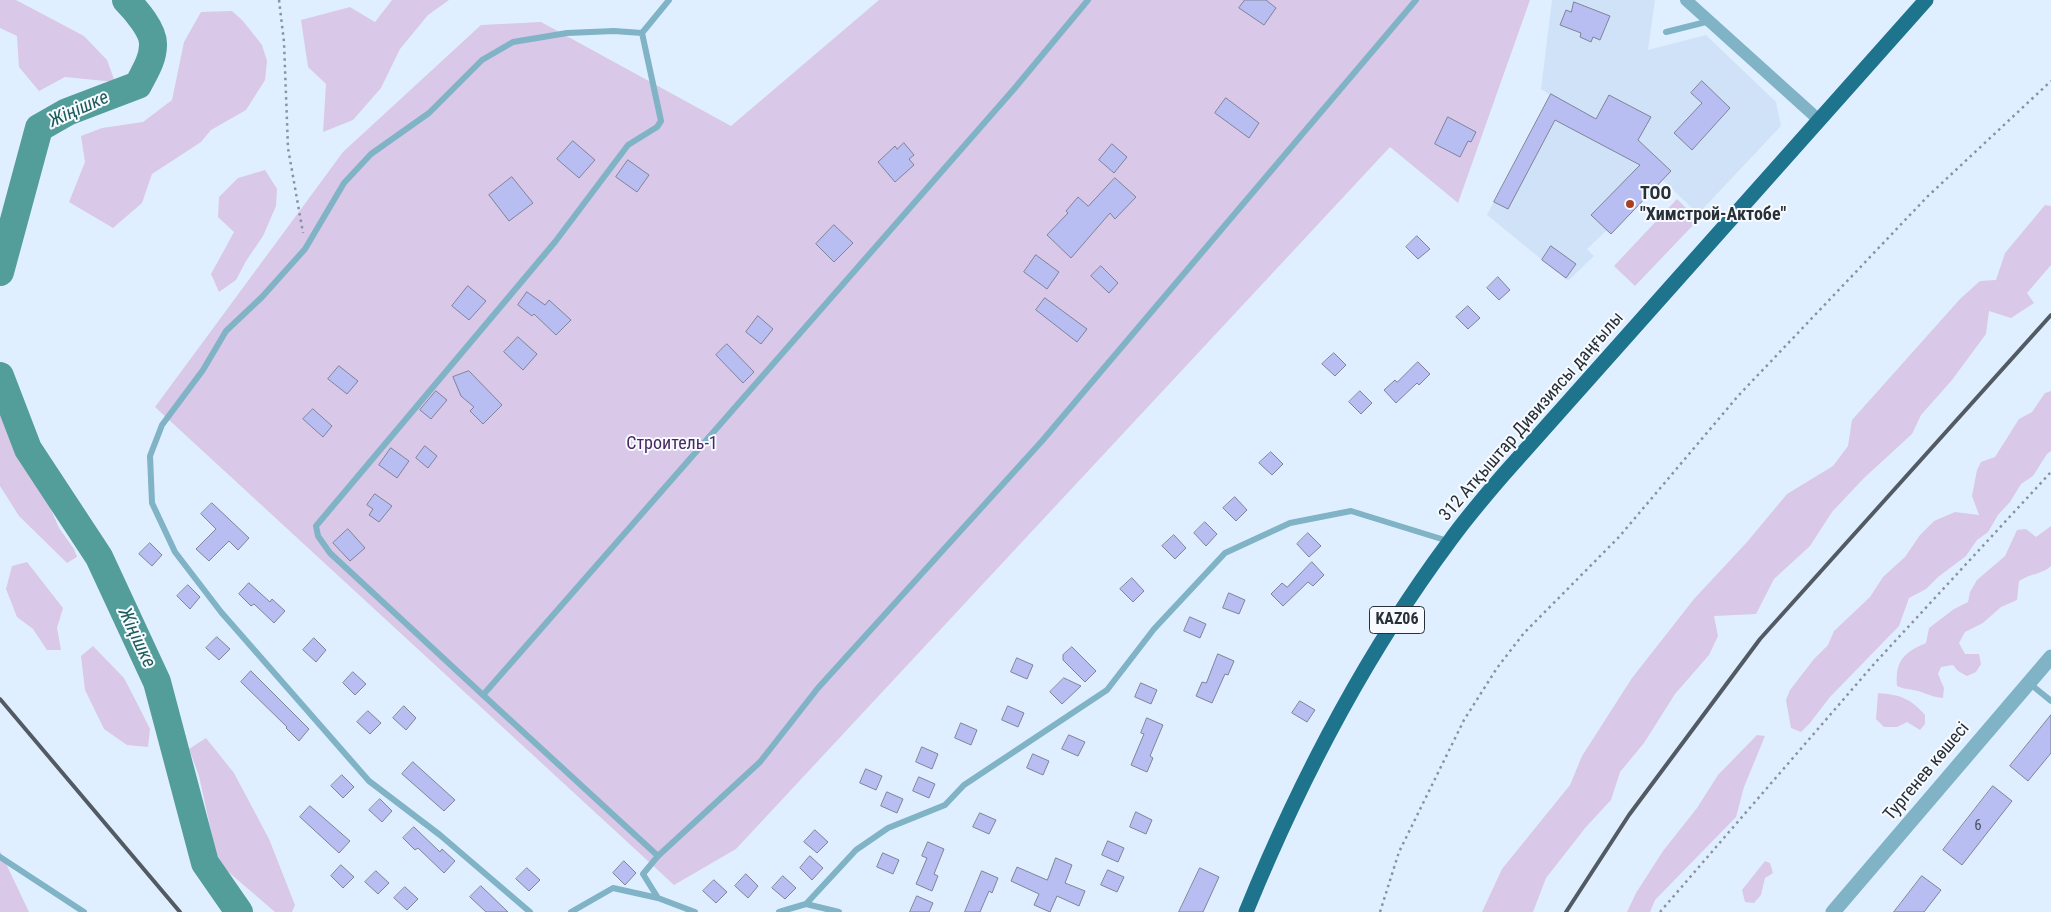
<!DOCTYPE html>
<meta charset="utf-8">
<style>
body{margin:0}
canvas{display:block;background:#e0efff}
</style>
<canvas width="2051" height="912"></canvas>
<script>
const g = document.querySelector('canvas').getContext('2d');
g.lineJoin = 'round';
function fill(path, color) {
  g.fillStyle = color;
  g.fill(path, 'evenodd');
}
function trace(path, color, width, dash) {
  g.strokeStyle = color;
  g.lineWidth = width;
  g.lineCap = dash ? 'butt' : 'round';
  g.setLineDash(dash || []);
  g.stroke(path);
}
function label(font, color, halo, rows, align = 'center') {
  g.font = font + ' "Roboto Condensed",sans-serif';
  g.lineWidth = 4;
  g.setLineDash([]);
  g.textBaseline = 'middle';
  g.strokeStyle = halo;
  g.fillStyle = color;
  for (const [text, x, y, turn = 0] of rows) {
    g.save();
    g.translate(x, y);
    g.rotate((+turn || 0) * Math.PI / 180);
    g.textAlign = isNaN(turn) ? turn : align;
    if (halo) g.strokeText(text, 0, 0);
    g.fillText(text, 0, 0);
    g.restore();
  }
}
fill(new Path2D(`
 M1552,0H1655L1648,50L1706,35L1776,102L1781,126L1698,214L1663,180L1611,234L1606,231L1587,249L1594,256L1568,281L1487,215L1550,95L1541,89Z`), '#d0e2f7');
fill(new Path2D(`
 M0,0H16L84,36L107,60L115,82L65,77L39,91L19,67L17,36L0,28Z
 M392,0H449L428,15L400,49L381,88L353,120L323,132L326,84L308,67L301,20L350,7L375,22Z
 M879,0H1530L1458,203L1390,147L736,849L674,885L155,407L343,152L481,25L541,22L731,126Z
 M232,11L243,21L262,45L267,61L265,80L246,110L211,130L201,142L152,174L142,203L113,228L69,202L85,162L81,136L102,128L143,122L172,100L184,42L201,12Z
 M265,170L277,189L276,206L263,236L246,261L236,280L219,292L211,274L234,232L218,217L219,197L238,178Z
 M1677,199L1698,220L1635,286L1614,266Z
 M2045,205L2051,206V265L2027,293L2034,303L2011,318L1989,311L1986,334L1952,380L1921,415L1912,434L1864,478L1832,512L1810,546L1774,579L1756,614L1714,616L1718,636L1709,655L1675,694L1644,743L1620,772L1611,800L1586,827L1546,878L1533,912H1482L1502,869L1570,785L1582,756L1632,678L1694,599L1747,542L1787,494L1833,466L1848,446L1852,420L1960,299L1980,281L1996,280L2005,253Z
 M2051,391V451L2047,454L2033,476L2021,484L2010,502L1998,515L1988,532L1977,540L1966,556L1938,577L1926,589L1909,598L1899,626L1830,697L1810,723L1801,732L1791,728L1786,700L1790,690L1814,659L1828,645L1834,631L1870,597L1883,577L1905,557L1920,535L1934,521L1955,512L1979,515L1972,496L1977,470L1981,462L1995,457L2019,419L2032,412L2045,393Z
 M0,408L40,485L59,528L74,549L77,557L67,563L19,516L0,486Z
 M2051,526V566C2041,575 2031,573 2019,581L2017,600L2001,607L1983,623L1965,632L1959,643L1965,654H1979L1981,664L1976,672L1967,676L1958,671L1953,665L1941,667L1938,674L1944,688L1943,698C1933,697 1927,694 1918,691C1911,689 1906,690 1897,686C1895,661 1904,652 1926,643L1929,628L1954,609L1968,602L1970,592L1977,580L2005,556L2017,530L2026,529L2036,537Z
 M27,562L63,608L57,628L61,650H47L33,629L17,617L6,589L12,566Z
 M93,646L124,678L137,703L150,729L148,747L127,745L104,729L85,690L81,656Z
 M1878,693C1901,695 1910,698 1925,715V724L1920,730L1907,722L1897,727H1884L1876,719Z
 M1757,735L1765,736L1744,787L1736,817L1655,900L1650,912H1627L1636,893L1663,851L1697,808L1718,775Z
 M206,738L234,773L269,839L295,905L292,912H275L218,863L199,776L189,749Z
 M0,851L29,912H0Z
 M1765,861L1770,863L1773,873L1765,878L1761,895L1754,903L1745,902L1742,890Z`), '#d9c8e8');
trace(new Path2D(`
 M0,272L39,128L67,112L138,85C144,73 153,60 153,45C154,31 136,10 126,0
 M0,376L28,449L99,557L157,682L205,863L239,912`), '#539d9a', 28);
const building = new Path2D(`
 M1245,0H1266L1276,8L1264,25L1239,8Z
 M1574,2L1610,16L1600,40L1593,37L1591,42L1580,37L1581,33L1560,25L1566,10L1571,12Z
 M1702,81L1730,108L1692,150L1674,133L1702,103L1691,93Z
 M1551,94L1596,119L1609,95L1651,117L1638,140L1671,171L1611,234L1591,215L1640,165L1555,120L1508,209L1494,202Z
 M1226,98L1259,123L1249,138L1215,113Z
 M1448,117L1476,132L1471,142L1468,141L1460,157L1435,144Z
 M573,141L595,160L579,178L557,159Z
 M904,143L914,155L909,159L914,165L895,182L878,162L895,146L897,149Z
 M1112,144L1127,157L1114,173L1099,160Z
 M628,160L649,175L637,192L616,177Z
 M512,177L533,203L509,221L489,195Z
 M1115,178L1136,197L1115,219L1110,213L1071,258L1047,235L1068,213L1066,211L1078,197L1088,206Z
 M834,225L853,243L834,262L816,244Z
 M1417,236L1430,249L1418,259L1406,247Z
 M1551,246L1576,264L1566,278L1542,260Z
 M1036,255L1059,272L1047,289L1024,272Z
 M1101,266L1118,283L1109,293L1091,276Z
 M1498,277L1510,290L1499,300L1487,288Z
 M468,286L486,301L469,320L452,306Z
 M527,292L545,305L549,300L571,320L556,335L534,314L532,316L518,305Z
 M1045,298L1087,329L1077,342L1036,310Z
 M1468,306L1480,318L1468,329L1456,317Z
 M758,316L773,329L761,344L746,332Z
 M518,337L537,354L523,370L504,352Z
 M727,344L754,372L743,383L716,355Z
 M1334,353L1346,365L1335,376L1322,364Z
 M1418,362L1430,374L1419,385L1417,383L1396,403L1384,390L1395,380L1397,382Z
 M339,366L358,381L347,394L328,379Z
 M469,371L502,405L483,424L470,411L474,407L461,396L453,377Z
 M436,391L447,400L431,419L420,410Z
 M1360,391L1372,403L1361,414L1349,402Z
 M313,409L332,426L323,437L303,419Z
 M425,446L437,456L428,468L416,458Z
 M391,448L409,461L397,478L379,465Z
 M1271,452L1283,464L1272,475L1259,463Z
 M375,494L392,506L379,522L369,515L373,509L367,505Z
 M1235,497L1247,510L1236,521L1223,508Z
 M212,503L249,538L238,550L229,541L209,561L196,549L216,529L201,514Z
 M1205,522L1217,534L1206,546L1194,533Z
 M348,529L365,548L350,561L333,543Z
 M1308,533L1321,546L1309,557L1297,544Z
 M1174,535L1186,548L1175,559L1162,546Z
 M150,543L162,555L152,566L139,554Z
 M1312,562L1324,575L1313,586L1308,582L1283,606L1271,594L1282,583L1287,587Z
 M1132,578L1144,591L1133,602L1120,589Z
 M249,583L270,602L272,599L285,611L274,623L254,604L251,606L239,594Z
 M188,585L200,597L190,609L177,596Z
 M1229,593L1245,600L1239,614L1223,608Z
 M1190,617L1206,624L1200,638L1184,631Z
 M217,637L230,649L219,660L206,648Z
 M314,638L326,650L316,662L303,650Z
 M1072,647L1096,671L1085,682L1063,660V655Z
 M1218,654L1234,661L1228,675L1225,674L1212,703L1196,696L1202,682L1206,683Z
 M1017,658L1033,665L1027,679L1011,672Z
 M251,671L309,729L299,741L286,728L287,727L241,682Z
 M353,672L366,684L355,695L343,683Z
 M1064,678L1081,686L1062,704L1050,692Z
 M1141,683L1157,690L1151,704L1135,697Z
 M1300,701L1315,710L1307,722L1292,713Z
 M404,706L416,718L406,730L393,718Z
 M1008,706L1024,713L1018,727L1002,720Z
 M368,711L381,723L370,734L357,722Z
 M2051,715V753L2028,781L2010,766Z
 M1147,718L1163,725L1150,756L1153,758L1147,772L1131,765L1144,734L1141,733Z
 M961,723L977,730L971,745L955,738Z
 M1069,735L1085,742L1078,756L1062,749Z
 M922,747L938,754L932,769L916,762Z
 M1033,754L1049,761L1043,775L1027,768Z
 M413,762L455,800L444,811L402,774Z
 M866,769L882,776L876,790L860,783Z
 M342,775L354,787L343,798L331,786Z
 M919,777L935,784L929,798L913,791Z
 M1993,786L2012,801L1962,865L1943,850Z
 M887,792L903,799L897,813L881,806Z
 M380,799L392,811L382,822L369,810Z
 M310,806L350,841L339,853L300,817Z
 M1136,812L1152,820L1146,834L1130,827Z
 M980,813L996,820L989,834L973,827Z
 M414,827L440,852L442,849L455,861L444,873L418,848L415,850L403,838Z
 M815,830L828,842L817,853L804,842Z
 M1108,841L1124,848L1118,862L1102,855Z
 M928,842L944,849L934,874L938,876L932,891L916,884L927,858L922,856Z
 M883,853L899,860L893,874L877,867Z
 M810,856L823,868L812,880L800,868Z
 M1056,858L1072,865L1065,883L1085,891L1079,906L1057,896L1050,912L1034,905L1039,894L1011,881L1017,867L1047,880Z
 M624,861L636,873L625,885L613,873Z
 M341,865L354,877L343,888L331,876Z
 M527,868L540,880L529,891L516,879Z
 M1200,868L1219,877L1203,912H1179Z
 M1108,870L1124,877L1117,892L1101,885Z
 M376,871L389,883L378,894L365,882Z
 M982,871L998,878L992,893L989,891L980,912H965Z
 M746,874L758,886L748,898L735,886Z
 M783,876L796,888L785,899L772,888Z
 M1922,876L1941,890L1924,912H1894Z
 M714,880L727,892L716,903L703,891Z
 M481,886L508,912H486L470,897Z
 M405,887L418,899L407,910L394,898Z
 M917,896L933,903L929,912H910Z`);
fill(building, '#b8bef2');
trace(building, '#808399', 1);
trace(new Path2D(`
 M279,0L284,42L288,148L303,233
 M1380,912L1399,852L1464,720L1497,668L1524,633L1619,537L1738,396L1927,197L2051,81
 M1660,912L1874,664L2051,472`), '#88939f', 2.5, [2.5, 4]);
trace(new Path2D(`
 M669,0L642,33L661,121L657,127L628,145L555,242L316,526L318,536L330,553L483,695L1014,89L1088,0
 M1666,32L1710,21
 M2029,683L2051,701
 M483,695L658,856L643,874L658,898L695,912
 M658,856L760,762L818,688L1042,441L1416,0
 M0,857L84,912
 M806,904L839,912
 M530,912L440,835L369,781L221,612L175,552L152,503L150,456L162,425L203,370L226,331L262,297L305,249L344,183L371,154L429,113L482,60L513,42L567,33L614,31L642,33
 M571,912L613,888L658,898
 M779,912L806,904L856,850L888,828L945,805L964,785L1107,690L1154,629L1225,553L1290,523L1351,511L1448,541`), '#7fb3c5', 6);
trace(new Path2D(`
 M1686,0L1819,120`), '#7fb3c5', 12);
trace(new Path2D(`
 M1833,912L2051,657`), '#7fb3c5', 15);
trace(new Path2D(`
 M1246,912C1299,782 1365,655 1449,542C1466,518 1485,496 1504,474L1926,0`), '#1e748c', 15);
trace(new Path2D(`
 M0,699L180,912
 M1566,912L1629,815L1760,639L2051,315`), '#525b64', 4);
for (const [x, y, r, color] of [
 [1630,204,5,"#a94121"]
]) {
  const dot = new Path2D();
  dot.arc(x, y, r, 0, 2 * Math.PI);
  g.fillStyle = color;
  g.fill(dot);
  trace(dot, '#f7fbff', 2);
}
label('15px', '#4c5365', null, [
 ["6",1978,826]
]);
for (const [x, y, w] of [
 [1397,620,55]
]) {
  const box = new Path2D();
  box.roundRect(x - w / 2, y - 13.5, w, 27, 4);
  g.fillStyle = '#f7fbff';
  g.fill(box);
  trace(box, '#282f36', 1);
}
label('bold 16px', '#282f36', null, [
 ["KАZ06",1397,620]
]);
label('bold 18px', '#282f36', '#f7fbff', [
 ["ТОО",1640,194],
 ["\"Химстрой-Актобе\"",1640,215]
], 'left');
label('18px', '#282f36', '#f7fbff', [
 ["312 Атқыштар Дивизиясы даңғылы",1532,417,-49],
 ["Тургенев көшесі",1927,772,-50]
]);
label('18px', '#4a2762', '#f7fbff', [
 ["Строитель-1",672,444]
]);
label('italic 19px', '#1e5c5a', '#f7fbff', [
 ["Жіңішке",79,110,-24],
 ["Жіңішке",136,638,65]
]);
</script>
